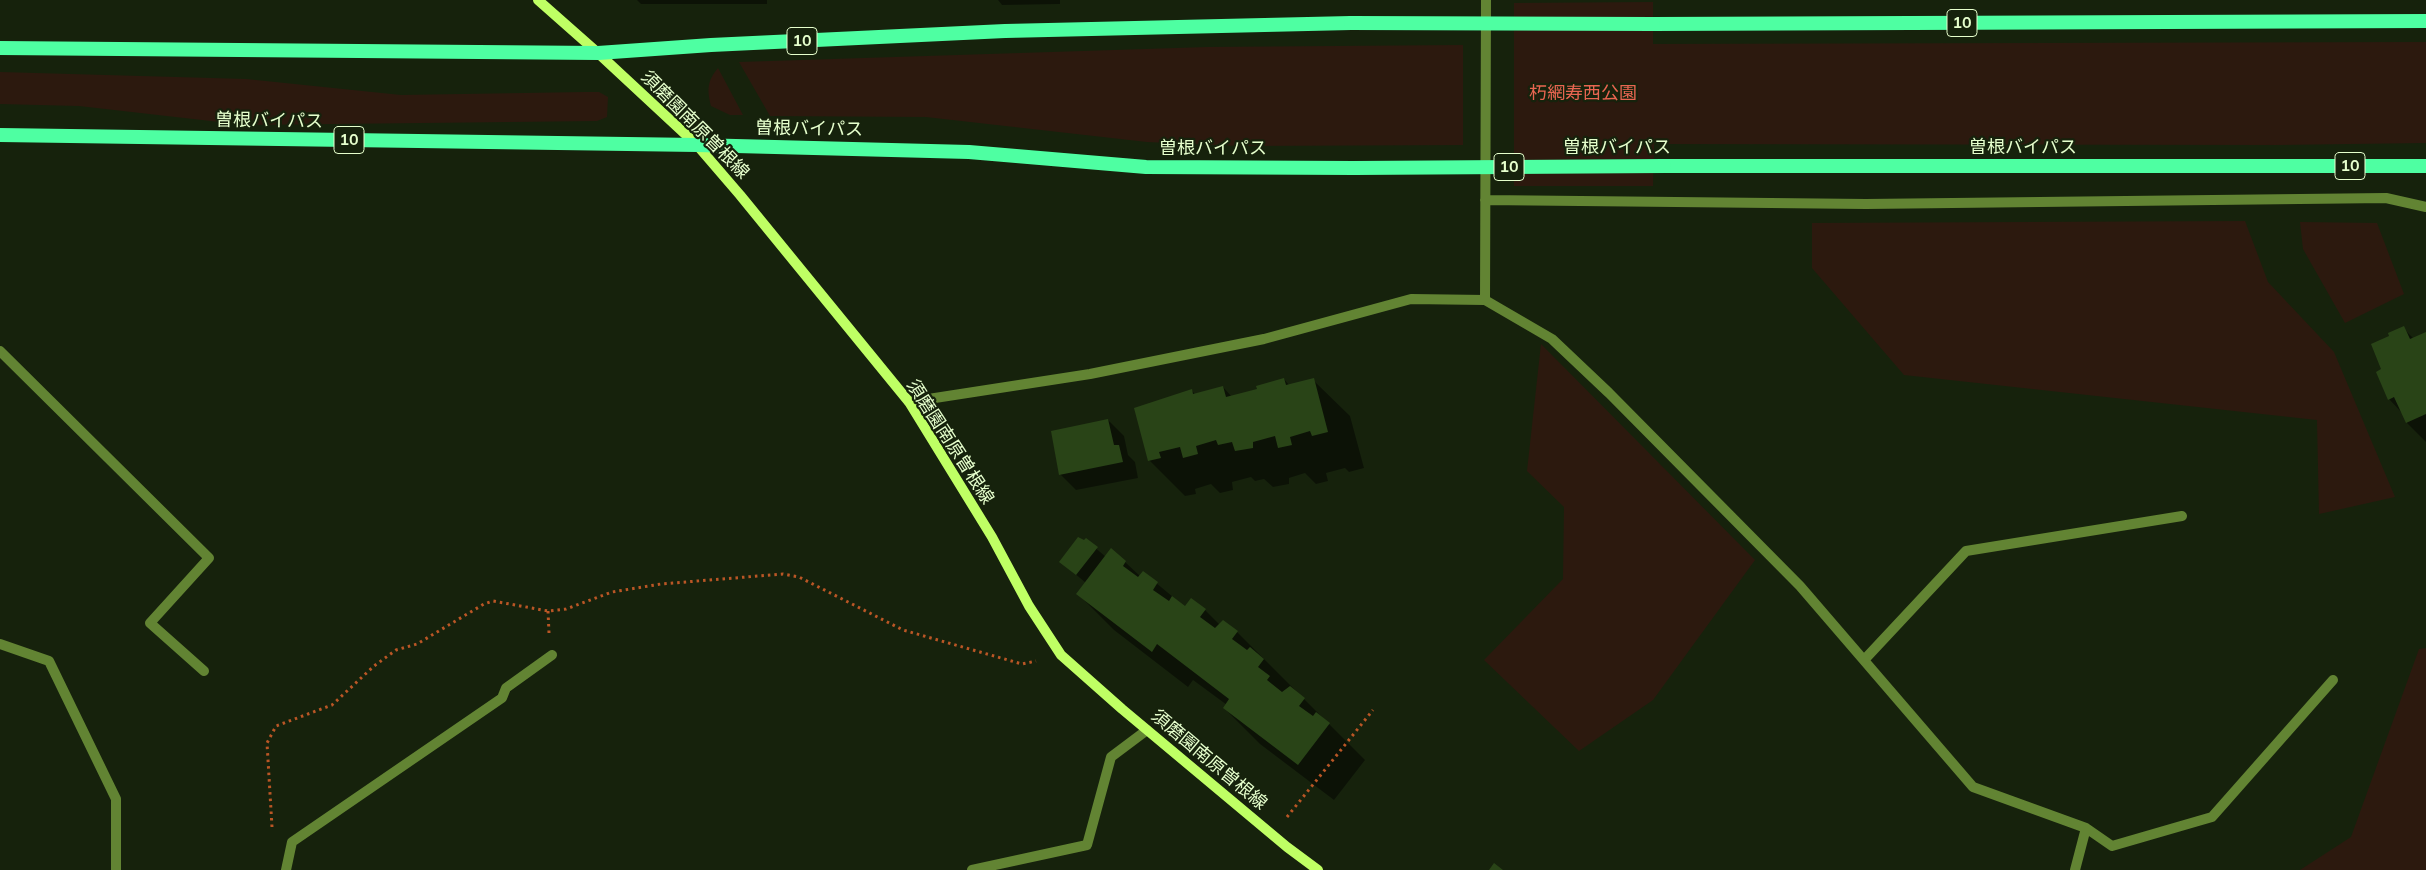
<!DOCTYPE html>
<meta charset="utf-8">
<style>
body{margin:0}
canvas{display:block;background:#16220c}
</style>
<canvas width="2426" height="870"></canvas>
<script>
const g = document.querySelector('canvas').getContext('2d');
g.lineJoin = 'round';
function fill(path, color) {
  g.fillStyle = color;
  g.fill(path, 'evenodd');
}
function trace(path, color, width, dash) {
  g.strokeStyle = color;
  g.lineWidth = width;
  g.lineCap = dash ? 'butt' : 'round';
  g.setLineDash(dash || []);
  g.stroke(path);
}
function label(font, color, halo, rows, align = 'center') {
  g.font = font + ' Mulish,"Noto Sans JP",sans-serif';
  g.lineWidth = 4.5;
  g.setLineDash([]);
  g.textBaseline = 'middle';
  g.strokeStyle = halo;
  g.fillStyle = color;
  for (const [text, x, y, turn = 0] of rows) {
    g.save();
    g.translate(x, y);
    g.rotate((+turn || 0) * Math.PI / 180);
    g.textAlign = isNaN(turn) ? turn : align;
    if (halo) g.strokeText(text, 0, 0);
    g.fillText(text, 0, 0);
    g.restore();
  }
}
fill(new Path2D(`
 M1653,2V44L2426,42V143L2276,145L1654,144L1653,186H1514V3Z
 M1463,45V145L1240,146L1147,142L926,117L770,116L739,62L1208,47Z
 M718,68L743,115H730L711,106C707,90 707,81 718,68Z
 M0,72L246,79L401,95L586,92H599L608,97L607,117L597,121L246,125L79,106L0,104Z
 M2245,221L2268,282L2334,352L2395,497L2319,514L2317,420L1904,375L1812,268V223Z
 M2300,222L2377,223L2404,294L2345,323L2303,249Z
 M1541,344L1755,560L1653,700L1579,751L1484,660L1563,579L1564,507L1527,471Z
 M2426,648V870H2300L2351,837L2419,649Z`), '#2c190e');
fill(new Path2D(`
 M637,0H767V4H641Z
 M998,0H1060V4L1002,5Z
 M2403,328L2414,339L2426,333V442L2407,423L2402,413L2389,399L2383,369L2390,337Z
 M1284,379L1289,385L1313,380L1350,416L1364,468L1349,472L1345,468L1326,473L1328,481L1316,484L1305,473L1289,478V484L1273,487L1264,479L1255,481L1251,477L1232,482L1233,490L1220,493L1211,484L1195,489L1196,494L1185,496L1149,460L1191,390L1195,394L1223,387L1232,397L1258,390Z
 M1108,420L1124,436L1128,455L1135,462L1138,478L1076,490L1060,474Z
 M1086,540L1106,557L1125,562L1140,576L1143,572L1185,607L1205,610L1220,625L1237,632L1365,760L1334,800L1260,744L1224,708L1227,705L1193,680L1188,687L1114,630L1078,594L1086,583L1061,562Z`), '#0007');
fill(new Path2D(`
 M2404,326L2410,339L2426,332V414L2406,423L2394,397L2388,400L2376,372L2381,369L2371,344L2389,336L2388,333Z
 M1284,378L1286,385L1314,378L1328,432L1312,436L1310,431L1290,437L1292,445L1278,448L1275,436L1253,442V448L1235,451L1232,442L1218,445L1216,440L1196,446L1198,454L1183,458L1180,447L1159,452L1161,458L1148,461L1134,408L1192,389L1193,394L1223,386L1226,397L1257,389L1256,386Z
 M1108,419L1114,445H1119L1123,462L1059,475L1051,431Z
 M1078,537L1084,540L1086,538L1098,547L1076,575L1059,562Z
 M1111,548L1126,561L1123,566L1138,577L1143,571L1158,582L1153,590L1169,601L1172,596L1185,606L1191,598L1206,609L1200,617L1215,628L1223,620L1238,631L1232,639L1247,650L1250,647L1264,659L1258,667L1270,676L1267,680L1282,692L1290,686L1305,698L1299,706L1313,716L1316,712L1330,723L1298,765L1223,708L1229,699L1157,644L1152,652L1076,594Z
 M1494,863L1503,870H1489Z`), '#294417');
trace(new Path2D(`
 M548,611L549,633
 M1287,817L1373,710
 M272,827L267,743L276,726L332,705L374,666L396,650L417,644L484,604L493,601L548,611L566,609L612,592L661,584L783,574L799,577L903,630L1022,664L1036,661`), '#ba5625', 3, [2.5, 4]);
trace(new Path2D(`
 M1485,200L1866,204L2386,198L2426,207
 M1485,300L1552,339L1609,393L1800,586L1973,787L2086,828L2112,846L2212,817L2333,680
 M0,351L209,558L150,623L204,671
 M909,402L1090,374L1264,339L1411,299L1485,300L1486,0
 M0,644L49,661L116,799V870
 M1865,659L1966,551L2182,516
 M286,870L292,842L502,698L506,688L552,655
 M972,870L1087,845L1111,757L1147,730
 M2075,870L2086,828`), '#628433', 10);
trace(new Path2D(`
 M538,0L598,53L697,145L740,195L909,402L992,537L1029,606L1061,655L1122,709L1287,847L1318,870`), '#bfff64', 10);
trace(new Path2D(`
 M1653,24L2426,21
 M0,48L598,53L711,45L1005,31L1351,23
 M0,135L697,145L969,152L1146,167L1354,168
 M1664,166H2426`), '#4effa2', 14);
trace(new Path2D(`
 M1351,23L1653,24
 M1354,168L1664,166`), '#4effa2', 14);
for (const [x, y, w] of [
 [1962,23,30],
 [802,41,30],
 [349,140,30],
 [2350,166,30],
 [1509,167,30]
]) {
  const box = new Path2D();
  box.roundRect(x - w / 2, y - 13.5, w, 27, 4);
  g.fillStyle = '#16220c';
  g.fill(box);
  trace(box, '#e6ffcd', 1);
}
label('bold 16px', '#e6ffcd', null, [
 ["10",1962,23],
 ["10",802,41],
 ["10",349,140],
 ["10",2350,166],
 ["10",1509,167]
]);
label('18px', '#e76551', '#16220c', [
 ["朽網寿西公園",1583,94]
]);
label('18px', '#e6ffcd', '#16220c', [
 ["曽根バイパス",269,121,1],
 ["須磨園南原曽根線",695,125,45],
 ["曽根バイパス",809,129,1],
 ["曽根バイパス",1617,148],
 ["曽根バイパス",2023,148],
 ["曽根バイパス",1213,149],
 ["須磨園南原曽根線",950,442,57],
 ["須磨園南原曽根線",1209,760,40]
]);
</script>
